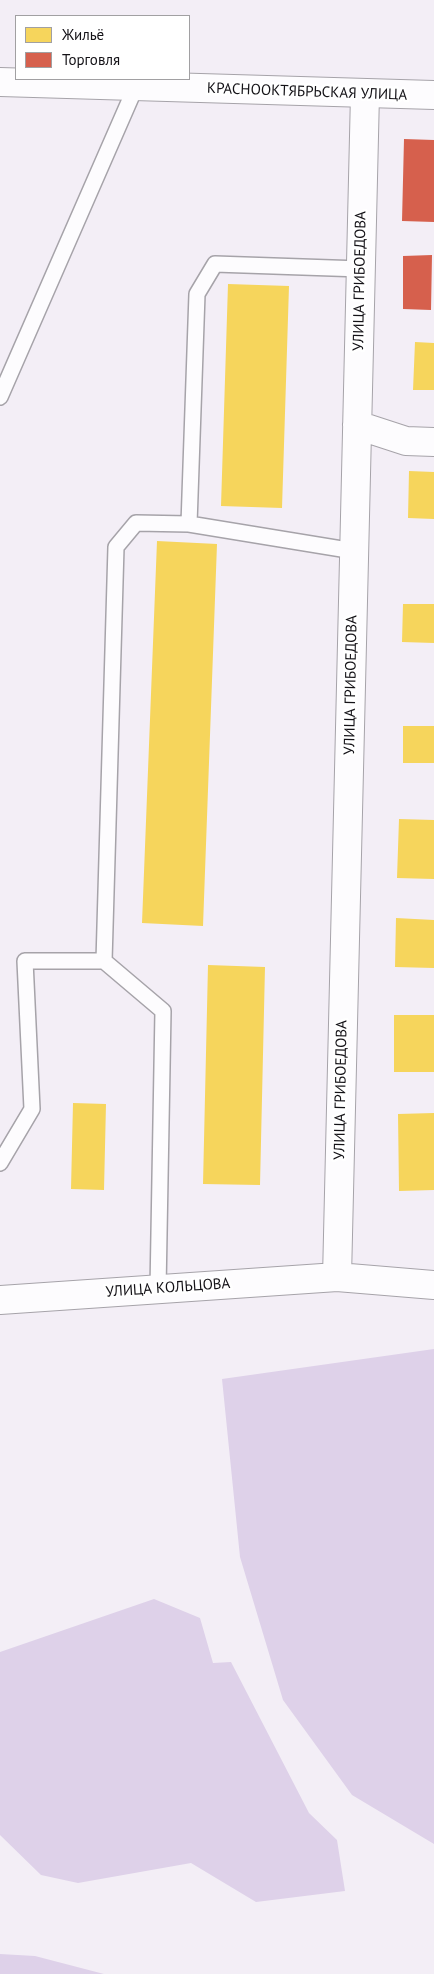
<!DOCTYPE html>
<meta charset="utf-8">
<style>
body{margin:0}
#map{position:relative;width:434px;height:1974px;overflow:hidden;background:#f3eef6;font-family:"PT Sans",sans-serif}
canvas{display:block}
.legend{position:absolute;left:15px;top:15px;width:175px;height:65px;box-sizing:border-box;background:#fff;border:1px solid #a1a0a2;margin:0;padding:6px 9px;list-style:none;font-size:15px;color:#141217}
.legend li{display:flex;align-items:center;gap:10px;height:25px}
.legend b{width:25px;border:1px solid #a1a0a2}
</style>
<div id="map">
<canvas width="434" height="1974"></canvas>
<ul class="legend">
<li><b style="height:14px;background:#f6d55c"></b>Жильё</li>
<li><b style="height:14px;background:#d6604d"></b>Торговля</li>
</ul>
</div>
<script>
const g = document.querySelector('canvas').getContext('2d');
g.lineJoin = 'round';
function fill(path, color) {
  g.fillStyle = color;
  g.fill(path, 'evenodd');
}
function trace(path, color, width, dash) {
  g.strokeStyle = color;
  g.lineWidth = width;
  g.lineCap = dash ? 'butt' : 'round';
  g.setLineDash(dash || []);
  g.stroke(path);
}
function label(font, color, halo, rows, align = 'center') {
  g.font = font + ' "PT Sans",sans-serif';
  g.lineWidth = 5;
  g.setLineDash([]);
  g.textBaseline = 'middle';
  g.strokeStyle = halo;
  g.fillStyle = color;
  for (const [text, x, y, turn = 0] of rows) {
    g.save();
    g.translate(x, y);
    g.rotate((+turn || 0) * Math.PI / 180);
    g.textAlign = isNaN(turn) ? turn : align;
    if (halo) g.strokeText(text, 0, 0);
    g.fillText(text, 0, 0);
    g.restore();
  }
}
fill(new Path2D(`
 M434,1349V1844L352,1795L283,1700L240,1557L222,1379Z
 M154,1599L200,1618L213,1663L231,1662L309,1813L337,1840L345,1891L256,1902L191,1863L78,1883L41,1875L0,1835V1652Z
 M0,1954L35,1956L104,1974H0Z`), '#ded1e9');
fill(new Path2D(`
 M228,284L289,286L282,508L221,506Z
 M415,342L434,343V390H413Z
 M409,471L434,472V519L408,518Z
 M157,541L217,544L203,926L142,923Z
 M403,604H434V643L402,642Z
 M403,726H434V763H403Z
 M399,819L434,820V879L397,878Z
 M396,918L434,920V968L395,967Z
 M208,965L265,967L260,1185L203,1184Z
 M394,1015H434V1072H394Z
 M73,1103L106,1104L104,1190L71,1189Z
 M434,1113V1190L399,1191L398,1114Z`), '#f6d55c');
fill(new Path2D(`
 M404,139L434,140V222L402,221Z
 M432,255L431,310L403,309V256Z`), '#d6604d');
const service = new Path2D(`
 M0,397L136,86
 M189,524L197,294L215,264L361,269
 M0,1163L32,1109L25,961H104
 M158,1289L163,1011L104,961L116,547L136,523L189,524L354,551`);
const minor = new Path2D(`
 M357,425L406,441L434,442
 M337,1277L365,94
 M0,1300L337,1277L434,1285`);
const tertiary = new Path2D(`
 M0,82L434,95`);
trace(service, '#a6a3a9', 18);
trace(minor, '#a6a3a9', 30);
trace(tertiary, '#a6a3a9', 30);
trace(service, '#fdfcfe', 15);
trace(minor, '#fdfcfe', 28);
trace(tertiary, '#fdfcfe', 28);
label('15px', '#141217', '#fff', [
 ["КРАСНООКТЯБРЬСКАЯ УЛИЦА",307,92,2],
 ["УЛИЦА ГРИБОЕДОВА",360,281,-89],
 ["УЛИЦА ГРИБОЕДОВА",351,685,-89],
 ["УЛИЦА ГРИБОЕДОВА",341,1090,-89],
 ["УЛИЦА КОЛЬЦОВА",168,1288,-4]
]);
</script>
